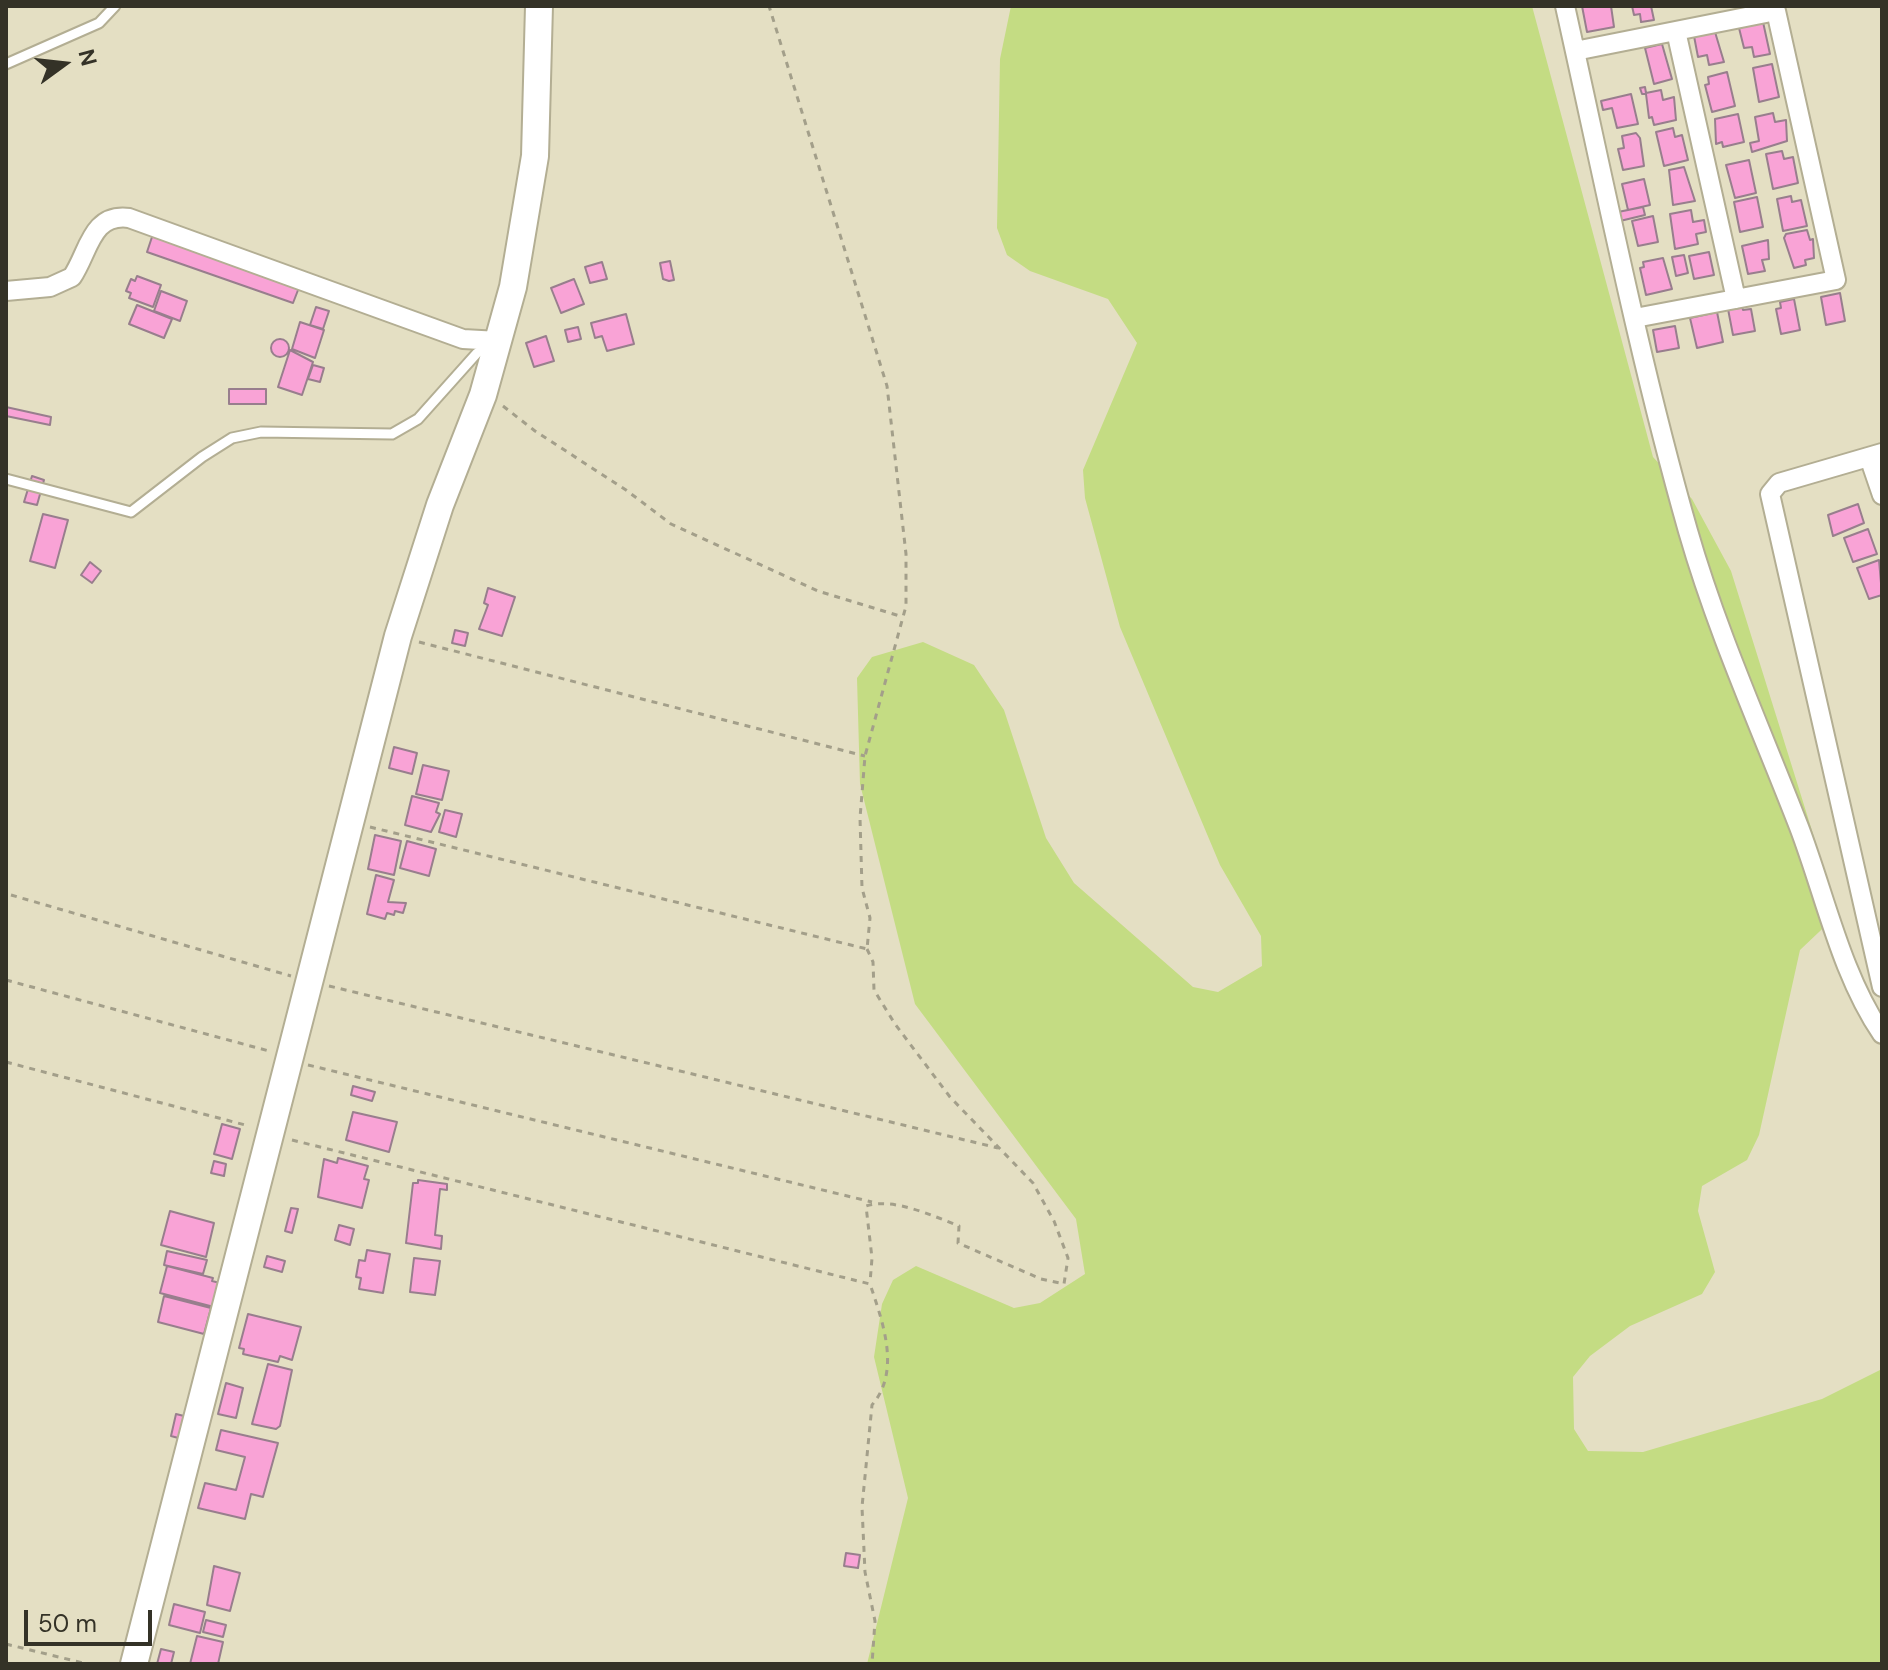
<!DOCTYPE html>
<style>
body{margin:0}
#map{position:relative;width:1888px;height:1670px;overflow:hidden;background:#e4dfc3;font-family:"DM Sans",sans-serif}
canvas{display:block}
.frame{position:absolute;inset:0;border:8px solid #343227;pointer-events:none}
.north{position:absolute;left:24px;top:24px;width:80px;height:80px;-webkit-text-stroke:6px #e4dfc3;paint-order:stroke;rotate:75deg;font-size:22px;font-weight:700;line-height:32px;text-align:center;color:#343227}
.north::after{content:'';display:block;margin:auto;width:28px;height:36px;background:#343227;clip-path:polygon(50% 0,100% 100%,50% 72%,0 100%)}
.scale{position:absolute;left:24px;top:1610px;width:128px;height:36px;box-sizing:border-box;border:4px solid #343227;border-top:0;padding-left:10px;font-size:24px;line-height:28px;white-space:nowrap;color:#343227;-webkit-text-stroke:6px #e4dfc3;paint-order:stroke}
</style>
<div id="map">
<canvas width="1888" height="1670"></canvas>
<div class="frame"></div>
<div class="north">N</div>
<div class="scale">50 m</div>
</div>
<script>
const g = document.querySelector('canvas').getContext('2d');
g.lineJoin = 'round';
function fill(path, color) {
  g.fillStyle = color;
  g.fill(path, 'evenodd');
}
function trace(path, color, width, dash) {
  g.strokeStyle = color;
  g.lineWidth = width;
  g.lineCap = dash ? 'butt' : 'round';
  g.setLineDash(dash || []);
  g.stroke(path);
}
fill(new Path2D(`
 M1011,6H1532L1653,457L1692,499L1731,571L1838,914L1800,950L1759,1135L1747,1160L1702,1186L1698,1211L1715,1272L1702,1294L1630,1326L1590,1356L1573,1377L1574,1429L1588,1451L1643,1452L1822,1399L1882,1369V1664H867L908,1498L874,1357L882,1304L893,1280L916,1266L1014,1308L1040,1303L1085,1274L1076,1219L915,1004L860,784L857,678L872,657L923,642L974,665L1004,710L1046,838L1074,883L1193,987L1218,992L1262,966L1261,936L1220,865L1120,627L1085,498L1083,470L1137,343L1108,299L1030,271L1007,255L997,228L1000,59Z`), '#c4dc83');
const building = new Path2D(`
 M1582,6H1611L1614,27L1587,32Z
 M1632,6H1651L1654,20L1641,22L1640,14L1634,15Z
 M1763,22L1770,54L1754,57L1752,47L1744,48L1739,28Z
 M1715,32L1724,62L1709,65L1707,55L1698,57L1694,36Z
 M1662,44L1672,79L1654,84L1645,48Z
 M1772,64L1779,97L1759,102L1753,68Z
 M1727,72L1735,106L1712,112L1705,85L1709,84L1708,77Z
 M1645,87L1646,93L1661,90L1663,100L1674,97L1676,120L1654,125L1652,117L1649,118L1646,94H1642L1640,88Z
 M1631,94L1638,124L1617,128L1612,108L1603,110L1601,101Z
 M1773,113L1775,122L1786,120L1787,141L1752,152L1750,143L1759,141L1755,117Z
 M1738,114L1744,142L1723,147L1722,142L1716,144L1715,119Z
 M1673,128L1675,137L1682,135L1688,160L1664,166L1656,132Z
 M1636,133L1640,138L1644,166L1623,170L1618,149L1624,148L1622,136Z
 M1782,151L1784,159L1793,157L1798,183L1773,189L1766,154Z
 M1749,160L1756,193L1735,198L1726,165Z
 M1684,167L1695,201L1673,205L1669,170Z
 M1644,179L1650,205L1628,210L1622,184Z
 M1791,196L1792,202L1801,200L1807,226L1783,231L1777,199Z
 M1757,197L1763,227L1740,232L1734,202Z
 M1643,207L1645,215L1620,221L1618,212Z
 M1691,210L1693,222L1704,220L1706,232L1696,234L1698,244L1675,249L1670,214Z
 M1653,216L1658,242L1638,246L1632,221Z
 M1807,230L1810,240L1813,239L1814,258L1805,260L1806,265L1794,268L1784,238L1786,234Z
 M153,234L300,285L293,303L147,252Z
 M1768,240L1769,259L1762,260L1765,271L1748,274L1742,246Z
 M1709,252L1714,275L1694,279L1689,256Z
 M1684,255L1688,273L1676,276L1672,257Z
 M1663,258L1672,289L1646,295L1640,268L1644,267L1643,262Z
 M670,261L674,280L669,281L663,279L660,263Z
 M602,262L607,279L590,283L585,267Z
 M137,276L161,285L153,307L129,298L131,293L126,291L131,279L135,281Z
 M574,279L584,304L561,313L551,288Z
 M161,291L187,301L180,321L154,311Z
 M1840,293L1845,321L1826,325L1821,297Z
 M1794,299L1800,330L1781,334L1776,309L1781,308L1780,302Z
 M137,305L172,319L164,338L129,324Z
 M316,307L329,311L323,329L310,325Z
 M1742,307L1743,310L1751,309L1755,331L1733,335L1728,309Z
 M1717,312L1723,342L1697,348L1690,318Z
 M626,314L634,344L607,351L602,336L595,338L591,323Z
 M300,322L324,330L315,358L292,349Z
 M1675,326L1679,348L1657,352L1653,330Z
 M578,327L581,339L568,342L565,330Z
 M546,336L554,361L534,367L526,343Z
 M271 348a9 9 0 1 1 18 0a9 9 0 1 1-18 0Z
 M290,350L313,362L302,395L278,387Z
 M313,365L324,368L320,382L308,379Z
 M229,389H266V404H229Z
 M6,407L51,417L50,425L6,416Z
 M32,476L44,480L37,505L24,502Z
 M1858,504L1864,523L1833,536L1828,515Z
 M43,514L68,520L55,568L30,561Z
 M1868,529L1877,554L1853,562L1844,538Z
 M1879,560L1882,595L1869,599L1857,568Z
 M90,562L101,571L92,583L81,575Z
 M488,588L515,597L502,636L479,629L488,605L484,603Z
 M455,630L468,633L465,646L452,643Z
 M394,747L417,753L412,774L389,768Z
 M423,765L449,771L442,800L416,794Z
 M412,796L439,803L436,812L440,814L431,832L405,825Z
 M445,810L462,814L456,837L439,832Z
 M375,835L401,841L394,875L368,869Z
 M407,841L436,849L429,876L400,868Z
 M376,875L394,880L388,902L406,903L403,913L395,911L394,915L387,913L385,919L367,914Z
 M353,1086L375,1092L372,1101L351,1095Z
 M353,1112L397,1122L389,1152L346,1140Z
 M222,1124L240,1129L232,1159L214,1154Z
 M338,1158L368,1166L364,1179L369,1180L362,1208L318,1197L324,1159L337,1163Z
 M214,1161L226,1164L224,1176L211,1173Z
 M418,1180L447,1184V1190L440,1189L435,1235L442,1236L441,1249L406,1243L413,1183H418Z
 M291,1208L298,1209L292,1233L285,1231Z
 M170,1211L214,1223L206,1257L161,1245Z
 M339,1225L354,1229L350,1245L335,1240Z
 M367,1250L390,1254L383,1293L359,1289L361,1278L356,1277L359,1260L365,1261Z
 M167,1251L207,1260L203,1274L164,1265Z
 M267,1256L285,1261L282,1272L264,1267Z
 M414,1258L440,1261L435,1295L410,1292Z
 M167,1266L213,1278L212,1281L220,1283L214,1307L160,1293Z
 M164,1296L211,1308L204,1334L158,1322Z
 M248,1314L301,1327L292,1360L280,1356L278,1362L243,1354L244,1349L239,1348Z
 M268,1364L292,1370L280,1426L276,1429L252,1424Z
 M226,1383L243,1388L236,1418L218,1414Z
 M176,1414L188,1417L182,1439L171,1436Z
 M221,1430L278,1443L263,1497L251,1494L245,1519L198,1508L205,1483L236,1490L245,1457L216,1450Z
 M846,1553L860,1555L858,1568L844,1566Z
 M214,1566L240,1573L230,1611L207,1605Z
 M174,1604L205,1612L200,1633L169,1625Z
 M206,1620L226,1625L223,1637L203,1632Z
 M197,1636L223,1642L218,1664H190Z
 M161,1649L174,1652L171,1664H157Z`);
fill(building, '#f9a3d6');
trace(building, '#987e8d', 2);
const lane = new Path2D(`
 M6,64L99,23L115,6
 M6,479L131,512L202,457L232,438L261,432L392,434L418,419L477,353L492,344`);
const street = new Path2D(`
 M1565,6C1604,181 1639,359 1688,531C1717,632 1761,729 1799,827C1825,895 1841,974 1882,1034
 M1676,31L1736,299
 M1575,51L1776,11L1836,280L1635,318
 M6,291L50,287L72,277C89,252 91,213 129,218L463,339L499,341
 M1882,453L1779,483L1770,494L1882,987
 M1869,457L1882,495`);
const secondary = new Path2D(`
 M134,1664L398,636L440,505L483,395L513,287L535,156L539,6`);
trace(lane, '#b3ae93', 13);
trace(street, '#b3ae93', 22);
trace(secondary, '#b3ae93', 30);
trace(new Path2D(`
 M503,406L535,431L626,490L671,524L818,591L903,617
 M419,642L865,756
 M370,827L867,949L870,918L862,888L860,818L865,756L906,606V554L887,386L769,6
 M11,895L291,976
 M867,949L873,962L874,990L895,1024L950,1097L1033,1183L1054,1221L1068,1258L1064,1284L1041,1279L958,1243L959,1226C933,1216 893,1197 866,1206L872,1258L870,1283
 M6,980L269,1051
 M329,986L998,1148
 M6,1062L249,1126
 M308,1065L872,1202
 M292,1140L870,1284C883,1323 901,1371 872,1405L862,1507L865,1572L875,1621L872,1664
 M6,1644L87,1664`), '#a39f8a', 3, [6, 6]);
trace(lane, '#fff', 9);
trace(street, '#fff', 18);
trace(secondary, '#fff', 26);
</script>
